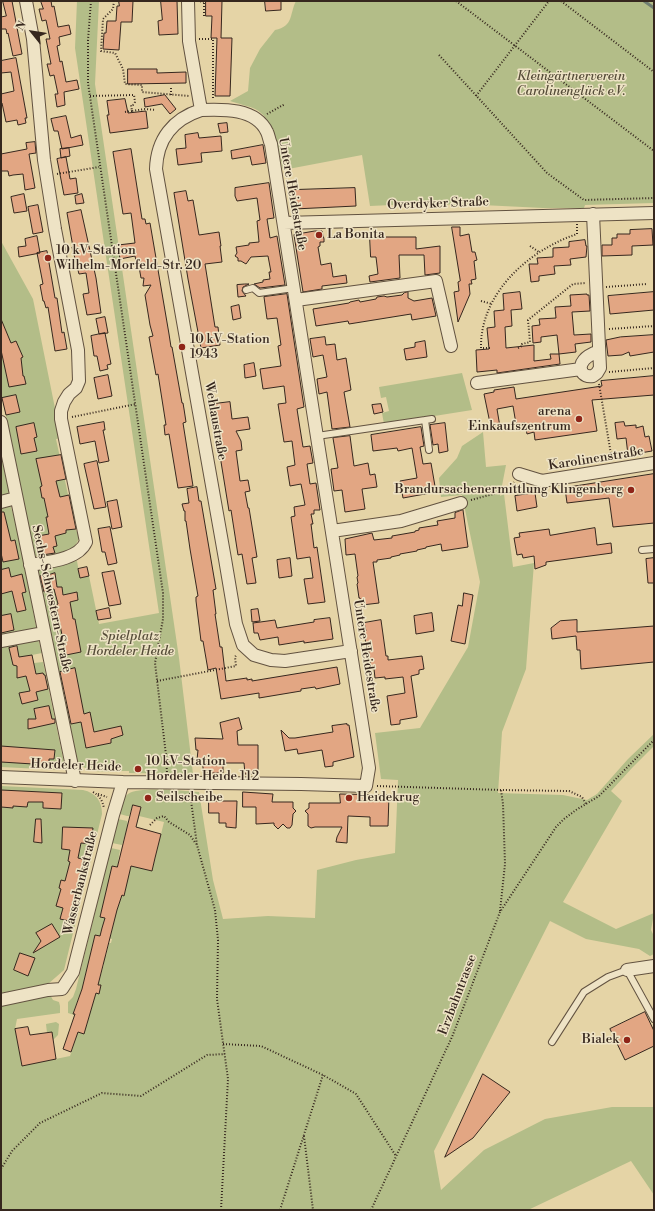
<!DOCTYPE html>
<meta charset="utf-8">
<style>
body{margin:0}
#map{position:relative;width:655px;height:1211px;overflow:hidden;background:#e5d4a6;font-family:"Libre Bodoni",serif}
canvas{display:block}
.frame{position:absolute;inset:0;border:2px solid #36271e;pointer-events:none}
.north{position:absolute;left:12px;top:12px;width:40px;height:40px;-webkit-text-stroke:3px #eee3c5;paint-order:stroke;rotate:300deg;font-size:11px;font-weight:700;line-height:16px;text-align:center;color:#36271e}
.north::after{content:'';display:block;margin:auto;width:14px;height:18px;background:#36271e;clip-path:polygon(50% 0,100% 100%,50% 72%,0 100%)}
</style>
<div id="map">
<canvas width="655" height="1211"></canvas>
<div class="frame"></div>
<div class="north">N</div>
</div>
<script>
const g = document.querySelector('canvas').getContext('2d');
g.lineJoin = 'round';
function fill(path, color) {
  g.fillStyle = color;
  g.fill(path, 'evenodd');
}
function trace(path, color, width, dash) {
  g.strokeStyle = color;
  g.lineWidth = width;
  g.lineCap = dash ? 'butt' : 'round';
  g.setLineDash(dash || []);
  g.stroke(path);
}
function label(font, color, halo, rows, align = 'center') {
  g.font = font + ' "Libre Bodoni",serif';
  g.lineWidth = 3;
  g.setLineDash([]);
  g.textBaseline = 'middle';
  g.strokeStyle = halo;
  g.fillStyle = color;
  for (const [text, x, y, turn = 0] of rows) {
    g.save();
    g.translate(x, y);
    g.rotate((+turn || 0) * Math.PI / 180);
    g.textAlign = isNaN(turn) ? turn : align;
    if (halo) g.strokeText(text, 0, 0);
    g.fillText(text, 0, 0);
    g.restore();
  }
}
fill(new Path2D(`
 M77,1H99L95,84L179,658L193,774L129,773V771C113,770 91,776 78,763L64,702L73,700L64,687L61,688L38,570L77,561L80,578L89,576L99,624L159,613L75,48Z
 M296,1H654V203L585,205L584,208H543L482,205L413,204L370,206L362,155L283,170C278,150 276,122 257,110C250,106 238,104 230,101L248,91L250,68L260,49L275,30C294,26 289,15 296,1Z
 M1,241L33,299L61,438L56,439L70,504L74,503L78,520L74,521L75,529L80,536C78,541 75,547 71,550C66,553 39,560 35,555C35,555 33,550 33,550L1,392Z
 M462,373L472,410L384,424L382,413L389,411L386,397L381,398L379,387Z
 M483,432L486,467L506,465L500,496L504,494L513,567L534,563L526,669L502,732L498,793L563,795L587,800L597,794L628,759L654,734V746L632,768L611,791L622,801L563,902L616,929L654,913L651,930L654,936V954L650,956L639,949L586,939L550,921L434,1151L441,1190L484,1150L545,1119L612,1107H654V1195L631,1161L528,1210H1V1004L49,993L53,1000L59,1002L60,1006V1013L17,1019L15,1029L22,1066L70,1056L81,1023L87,1025L88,1020H87L96,993L100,985H98L104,964L93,961L95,954L106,956L109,943H111L112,939L95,935L82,989L73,1013L74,1015L68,1013V1002L73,997L76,989L111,848L120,850L118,862L120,863L106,892L100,917L105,918L101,933L111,935L120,895L124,896L126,888L127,864L152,871L164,822L139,816L141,807L133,805L129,816H127L120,814C121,808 122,798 128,794C139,786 184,791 199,792L213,880L223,919L268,916L315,918L317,870L356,860L395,853L398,780L381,779L375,733L420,728L468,647L480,582L462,495L441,497L439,478L457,458L462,446Z
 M1,455L10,497L1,499Z
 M10,504L16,523L37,631L1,637V507Z
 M38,639L42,653L32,655L34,663L43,662L64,763L61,770L1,767V645Z
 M1,786L83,790C96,793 102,801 102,814L64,970L48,984L1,995Z
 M118,819L127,821L128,825L122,845L112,843Z
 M56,1022L59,1024L58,1035L53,1040L47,1033L46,1024Z`), '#b3bd88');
trace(new Path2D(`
 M644,1L654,8`), '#707e72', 3);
const building = new Path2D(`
 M3,1H12L22,54L13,56L8,33L7,34L6,29H1V17L6,16Z
 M41,1H51L52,7L54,6L58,27L69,25L71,34L59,37L60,45L57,46L60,62L62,61L66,82L77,80L79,89L64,92L65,105L57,107L55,94H58L54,75L50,76L47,64H51L46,39H50L46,20L42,21L39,9H43Z
 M119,1H133L132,22H121L119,50L103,49L104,33H106L107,21H116L117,6H119Z
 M161,1H177L178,34L159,35L158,21L162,20Z
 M206,1H222L221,38H232L230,96H215L217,38H211L212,16H206Z
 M265,1H281V10L266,11Z
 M16,58L27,118H25L26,123L18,125L17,120L6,122L2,103H1V94L14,91L11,72L1,73V61Z
 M128,69H157V73L186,72V83L128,84Z
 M165,95L176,109L170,114L162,104L145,107L144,99Z
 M125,99L128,113L146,111L148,128L110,133L107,115H109L107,101Z
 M66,116L71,138L81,135L83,145L62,149L58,131H54L51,119Z
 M227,123L228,132L220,133L218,124Z
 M198,133L199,138L221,136L222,151L201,153L202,162L178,165L176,149L186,148L185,135Z
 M35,142L36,153L29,154L35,188L25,190L23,174L13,175L9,176L8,171H1V154L27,149L26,143Z
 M263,145L266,163L252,165L250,156L232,159L231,151Z
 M69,148L70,156L61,158L60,149Z
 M131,149L142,219H145L146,224L150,223L169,334L171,347H172L182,403H183L184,409L186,422L183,423L193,486L178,488L169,434L165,435L164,425H166L158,374L156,375L149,337L153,336L150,325L145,295L151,285L143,286L144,278H141L138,261H136L135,256L120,259L118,245L135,243L131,213L123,214L113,152Z
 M66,157L70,179L76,178L78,193L64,195L57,159Z
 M269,183L274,218L267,219L270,238L277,236L285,285L260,288L254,284L263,282V280L270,279L269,272H271L268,256L251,257L246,264L241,261H238V258L235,256L237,253L236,247L249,245V243L259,242L257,221L260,220L257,198L237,201L235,196V188Z
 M355,188L356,206L294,209V190Z
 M186,191L188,201L193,200L199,235L219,232L221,246H220L222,262L205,264L215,327H218L220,345L201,348L188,279L174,193Z
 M24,194L27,211L14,213L11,197Z
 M82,194L84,203L76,204L75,196Z
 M38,205L43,232L33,234L28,207Z
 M81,210L96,278L101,313L87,315L83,294L89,293L86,273L79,274L72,247H73L67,213Z
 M452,227H460V236L469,234L472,252H475L477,260L474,261L476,279L471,280L472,284H469L470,294L458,322L454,292L459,291L458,282L460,281Z
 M652,229L653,245L632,246V255L602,256V245H612V238H617V234H630V230Z
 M315,231H322L324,239V242H320V246L318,247L321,265L331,263L333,277L346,275L347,283L322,286V289L303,292L294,235Z
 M37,236L40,253L19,257L18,247L26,246L25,239Z
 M370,237H416V249L440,246V273L425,275L424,255H399L400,278L370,282L369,276L378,274L376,257H371Z
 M585,240L586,246H587L586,257L570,259L571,265L554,266L555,274L539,276V281L531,282L529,264H538L537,258L553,257V248L569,247V242Z
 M47,251L55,298H57L62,333L64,332L67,349L55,351L48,307L46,308L44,301H43L40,285L43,284L37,253Z
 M245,284H249L243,287L242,291L246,296L238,297L237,285Z
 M408,292V298L414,301L432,298L436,316L412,320L411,314L349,324L348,321L316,326L313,309L349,303L350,302L359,300L360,302L376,299L377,297L384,296L387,297L402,295L404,293Z
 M520,292L522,309L511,310L512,326L505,327L506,348L534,345V361L551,359L550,354H559L557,335L541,337V342L533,343L532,326L540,325L539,319L556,318L555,307L571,306L570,295L587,294V295H589L590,311L572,312L574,335L591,334V342L575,344L576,352L559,354L560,364L497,373V370L477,372L476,350L489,349L487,328L495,327L494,311L504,310L503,294Z
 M654,292V310L610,314L608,296Z
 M287,294L304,407L297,409L299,422L303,447L310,446L313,463L307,464L310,484L316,483L320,510H314V514H311L313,524H311L314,548L317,547L325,602L308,604L304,579L313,578L310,557L297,559L291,517L295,516L294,507L305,505L301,484L290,486L287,467L295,465L292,441L284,442L278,404L286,403L284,386L263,389L260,369L281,366L278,346L281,345L277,318L267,319L264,297Z
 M239,305L241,318L233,320L231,307Z
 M105,317L108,333L99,334L96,319Z
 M1,319L11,343L16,341L23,357L21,358L23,376H24L26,384L9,387L1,350Z
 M105,333L111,364L107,365L108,369L100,371L97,356H94L91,336Z
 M654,335V352L630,356L629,352L622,355L608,356L606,340L620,337Z
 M325,337L326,345L335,344L337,360L346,358L351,390L344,392L350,427L332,429L327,392L319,394L317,379L327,377L323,355L313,357L310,339Z
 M425,341L427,357L406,360L404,349L415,347V343Z
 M254,363L256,376L245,378L244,365Z
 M108,375L112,396L98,399L94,378Z
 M654,376V395L592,400L597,431L535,440L534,432L527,434L525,423L516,424L513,406L497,409L500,427L491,428L484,394L494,392V390L514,387L516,399L602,386L601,381Z
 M16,395L20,412L6,415L2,398Z
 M230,402L232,419L248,417L250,429L236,431L241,441L242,450L236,451L240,481L248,480L250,491L245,492L248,508H249L257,557L252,558L256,583L247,584L242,554L238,555L231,510L229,511L216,431L214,404Z
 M381,404L383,412L374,414L372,405Z
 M104,422L105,430H103L109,461L99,463L95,441L80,444L77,427Z
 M624,422L625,426L636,425V428L643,426L645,437L649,436L652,451L628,455L626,438L617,439L615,423Z
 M34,423L37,437L34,438L37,451L21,454L16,427Z
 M445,423L448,451L439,453L438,444L433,445L430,425Z
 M421,427L424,446L420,447L423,464L431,463L436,492L403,498L400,481L417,478L412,448L398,451L397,448L373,451L371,435Z
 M350,436L354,466L368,463L370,475L375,474L377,487L362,489L365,509L345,512L342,490L334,491L331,469L338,468L333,438Z
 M61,455L66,479L56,481L60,497L69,495L76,529L66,530V533L55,536L57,546L53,547L55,553L42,555L38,536L49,534L46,517H48L44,498H42L40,487L42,486L36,459Z
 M97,461L106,507L94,509L84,464Z
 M654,474V523L613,527L609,498L567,503L565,488L569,487Z
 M197,487L199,501H201L216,589L213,590L216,614H215L220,647H222L226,681L247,678V680L252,679V681L337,667L340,684L316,689L315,687L301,689V691L259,698V693L221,699L216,668L208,670L203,641H201L196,601V597L198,596L190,549L186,521H185V511H184L182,504L189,503L187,489Z
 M535,493L537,507L517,511L515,496Z
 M117,500L122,527L112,529L107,502Z
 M463,510L468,547L442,551L441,544L426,547V548L417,550V551L400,554V555L391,557V558L377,560V562H373L379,603L362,605L360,598H359L357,584L358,583L357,577L358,576L355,554L346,555L345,539L372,533L374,540L392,538V536L415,532V531L419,530V528L438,525L437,521L455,518V513Z
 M1,512H4L11,541L15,540L19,559L3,562L1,553Z
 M110,527L117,563L108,565L105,552H102L98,529Z
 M595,528L597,545L611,543L612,553L546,562V565L535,569L534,556L523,558L522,554L517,555L514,538L520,537L519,533L549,529L550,535Z
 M290,558L292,576L279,578L277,560Z
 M654,558V583H648L646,559Z
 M87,567L89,576L80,578L78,569Z
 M9,568L11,577L22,574L26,592L22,593L26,610L17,612L12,591L1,594V570Z
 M114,571L121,604L109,606L102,573Z
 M55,573L57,587H62L63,595L77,592L78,600L70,602L73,619H75L81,652L66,655L56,605L58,604L54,589L44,592L40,576L46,574L47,575Z
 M464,593L473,595L465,644L451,641L458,605L462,606Z
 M109,608L111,618L98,620L96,611Z
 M258,609L260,621L252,622L251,610Z
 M432,613L434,631L416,634L414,616Z
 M11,614L14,630L1,633V616Z
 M330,618L333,639L304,643V641L279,645L278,637L260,640L258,633H254L253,623L275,620L277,628L314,622V620Z
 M381,620L386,656H388V660L422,656L424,669L419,670V674L411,676L417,717L400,720V724L391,725L387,696L405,693L403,677L385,679V677L375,678L374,669H371L368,645H366L364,631H366L364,623Z
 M577,620V632L654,626V662L581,669L580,650H577L576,636L552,639L551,628L560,621Z
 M17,646L19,657L32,655L36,674L43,673L44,675H45L48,689L36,692L38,700L22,704L19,693L30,691L26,676L17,678V666L13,665L9,648Z
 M75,668L84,714L90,712L94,732L121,726L123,735L111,739V743L86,748L81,722L71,724L60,672Z
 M49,706L52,719H55V723L28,729V719H36L34,709Z
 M239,718L242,729L237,731L238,745H258V774H245L244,763H223V773H203V760H197L198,750H196L195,738L223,739L220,723Z
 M347,724V725H349L354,757L333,762V766L325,767L322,750L298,754L297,749L285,751L281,730L289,738H295L333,732L332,726Z
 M1,746L55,750L54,759H49V765L1,762Z
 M1,790L62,793L61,809L43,808V802H28L27,807L13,806V808L1,807Z
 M243,792L273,794L272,802H293V808L296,811L293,814L292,825L290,828H287L283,824L278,829L274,825V823L256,824V807H243Z
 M340,794L389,795L388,826H370V817L348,816L347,843L336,842L337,837L342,827H315L311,828L308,826V814L305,811L309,808V803H340Z
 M209,801H237L236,828L226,827V823H219V813H209Z
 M133,805L141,807L136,827L161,834L155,858L152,871L131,866L124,896L122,895L117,910L98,985H101L99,994L96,993L84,1034L78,1032L71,1052L63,1049L75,1014H73L82,989L95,935L100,936L102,928L105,918L100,917L112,866L117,867Z
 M36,819H41L42,843L34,842Z
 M63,827L93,828L91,844L81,843L78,858L86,860L74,910H72L69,921L60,919L63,908L56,906L61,889L59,888L61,880L65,881L70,862L68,861L70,850L62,849Z
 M52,924L60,937L33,953L41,941L36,933Z
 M20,953L35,958L28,976L14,970Z
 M645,1012L654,1031V1046L625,1060L610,1029Z
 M28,1027L30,1035L52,1032L56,1059L22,1066L15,1029Z
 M483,1074L510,1092L473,1138L445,1157Z`);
fill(building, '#e2a683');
trace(building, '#36271e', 1);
const lane = new Path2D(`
 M246,290L253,288L259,293L294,288
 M425,420L429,450
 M317,436L432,419
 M642,550L654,549
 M552,1042L584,992L608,977L627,970L654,1019`);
const street = new Path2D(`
 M26,1L33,39L44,160L55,229L78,350L79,381L76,388L69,394L64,402L61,411V419L86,542C78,560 47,562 30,565
 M201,110C173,119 157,139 156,169L225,559L236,624L243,645L254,655L271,660L285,661L351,651
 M593,214L600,368L597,373L593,376C582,378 577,368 584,360C588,355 594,353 599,351
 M284,223L654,213
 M296,300L436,281L451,346
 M477,383L581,369
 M1,422L75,781
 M519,474L542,481L654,463
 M1,502L16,498
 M332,531L401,521L461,503
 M1,641L44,633
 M1,777L123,782L301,784L366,786L369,768L271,144C269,140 269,136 267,132C256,108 223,109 201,110L189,41L188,1
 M627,970L654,966
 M1,1000L48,990L62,989L73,972L113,815L123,782`);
trace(lane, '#625240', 8);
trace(street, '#625240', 14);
trace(new Path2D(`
 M91,1L88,40V83L163,593V619L155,663L166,755L167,773
 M114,1L113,9L103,19L101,51L115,53L123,69L125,84L142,85V92L189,96
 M197,1L206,2
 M456,1L654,151
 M561,1L654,72
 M204,16V2
 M199,39H213V100
 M439,55L547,173L584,200L654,198
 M171,88V95
 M90,96L134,95L135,102L133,105H131L132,111L145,109L156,110
 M476,96L549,1
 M125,112L132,111
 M267,114L285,104
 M57,174L99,167
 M530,246L539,252
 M606,287L647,284
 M481,301L492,304
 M609,329L654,326
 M490,348H481C480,293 529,250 577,234V224
 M518,348L522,346V344L530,342L528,320L573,284L586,283
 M609,372L654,368
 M599,384L612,460
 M72,417L136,404
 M471,500L508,490L514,482
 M157,681L236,666L235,657L237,654
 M377,786L501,790L569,791L582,797L586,804
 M93,792C100,796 102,800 104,808
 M190,793L197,845L215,910L218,940L217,999L228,1079L221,1210
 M98,794L107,797
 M150,825L157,818L164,816L169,822L190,835L196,844
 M500,911L505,864L503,804L501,790
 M223,1044L261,1046L323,1075L356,1094L396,1156
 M304,1136L313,1210
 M1,1169L12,1151L40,1123L102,1093L141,1096L207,1055L225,1054
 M280,1210L323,1075
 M371,1210L452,1037L500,912L556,827L564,819L576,810L599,796L654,740`), '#36271e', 2, [1, 2]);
trace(lane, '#eee3c5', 6);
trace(street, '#eee3c5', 12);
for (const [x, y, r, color] of [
 [319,235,4,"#8f2418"],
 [48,258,4,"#8f2418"],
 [182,347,4,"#8f2418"],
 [579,419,4,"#8f2418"],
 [631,490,4,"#8f2418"],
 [138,769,4,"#8f2418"],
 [148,798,4,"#8f2418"],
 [349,798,4,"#8f2418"],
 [627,1040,4,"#8f2418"]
]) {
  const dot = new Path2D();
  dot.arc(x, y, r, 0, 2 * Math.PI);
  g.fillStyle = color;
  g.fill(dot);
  trace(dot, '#eee3c5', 1.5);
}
label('italic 13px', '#554c38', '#eee3c5', [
 ["Kleingärtnerverein",571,77],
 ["Carolinenglück e.V.",571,92],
 ["Spielplatz",130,637],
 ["Hordeler Heide",130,652]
]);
label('13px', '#36271e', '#eee3c5', [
 ["Untere Heidestraße",292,194,80],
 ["Overdyker Straße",438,204,-2],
 ["Wehlaustraße",215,421,80],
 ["Karolinenstraße",596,459,-9],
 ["Sechs-Schwestern-Straße",51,599,78],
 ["Untere Heidestraße",366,656,81],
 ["Hordeler Heide",76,766,2],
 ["Wasserbankstraße",81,883,-76],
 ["Erzbahntrasse",458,995,-69]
]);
label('13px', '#36271e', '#eee3c5', [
 ["La Bonita",327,235],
 ["10 kV-Station",56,251],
 ["Wilhelm-Morfeld-Str. 20",56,266],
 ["10 kV-Station",190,340],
 ["1943",190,355],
 ["arena",571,412,"right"],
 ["Einkaufszentrum",571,427,"right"],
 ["Brandursachenermittlung Klingenberg",623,490,"right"],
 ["10 kV-Station",146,762],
 ["Hordeler Heide 112",146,777],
 ["Seilscheibe",156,798],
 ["Heidekrug",357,798],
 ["Bialek",619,1040,"right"]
], 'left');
</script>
